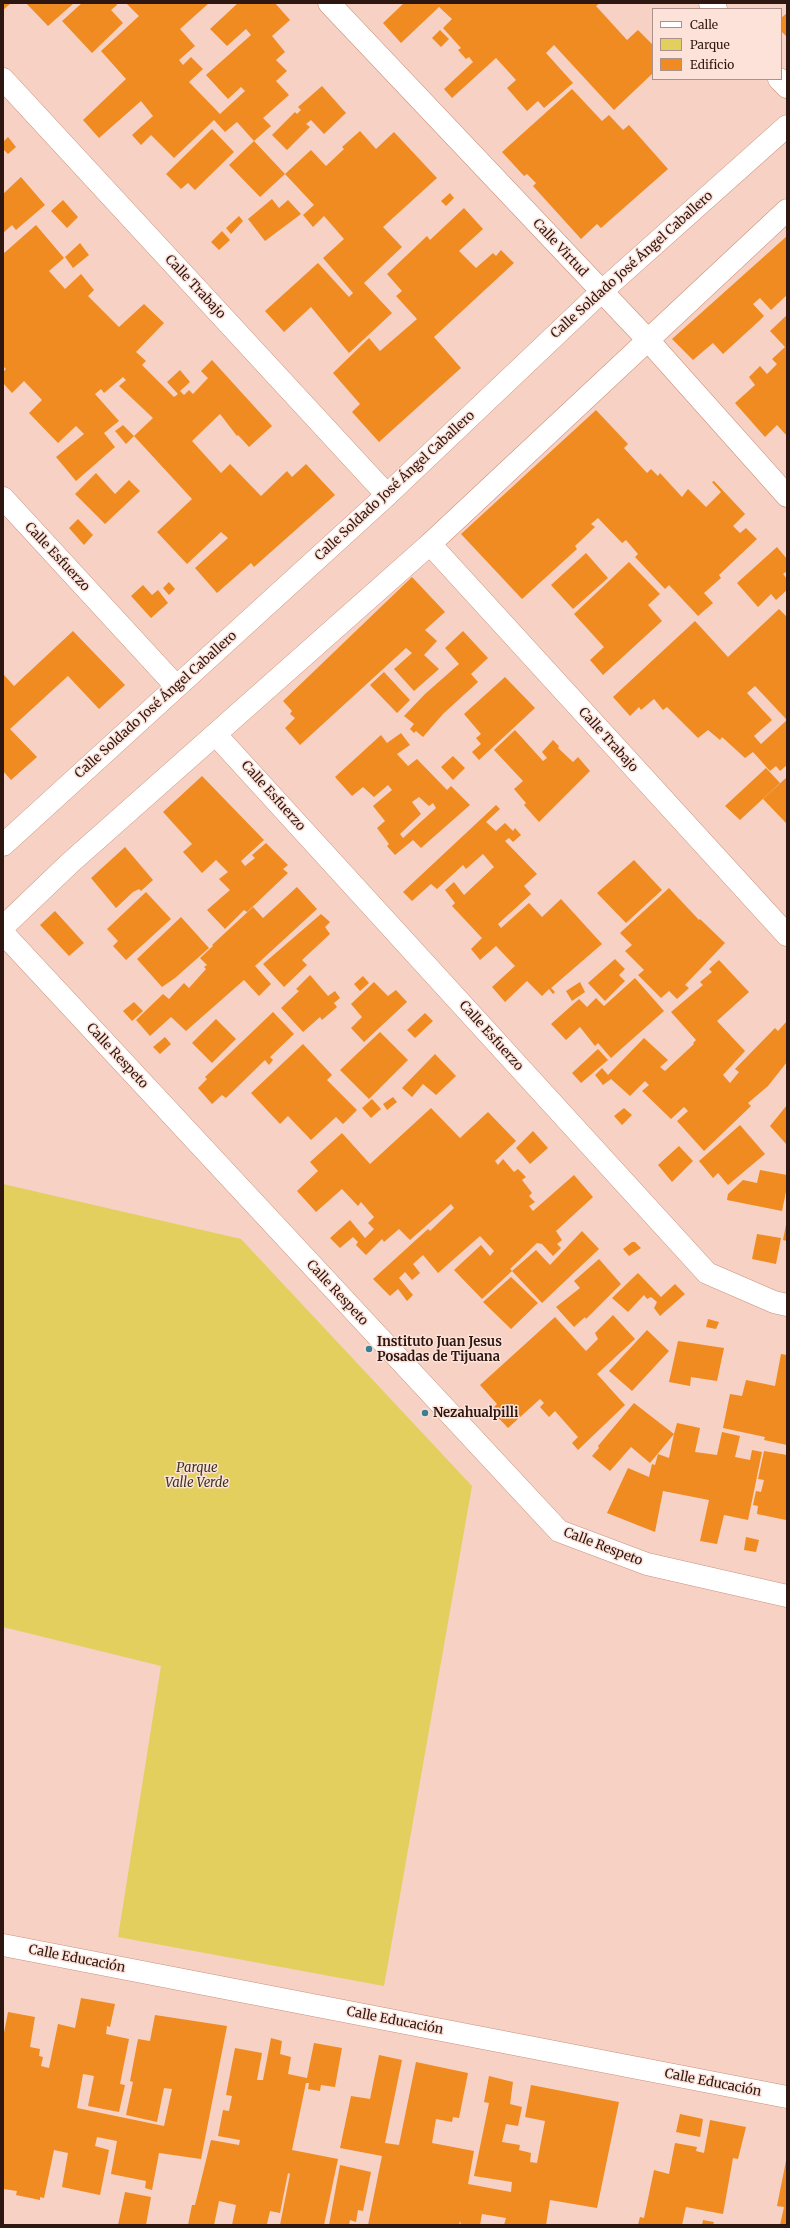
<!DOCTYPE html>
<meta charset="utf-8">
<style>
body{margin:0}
#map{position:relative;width:790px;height:2228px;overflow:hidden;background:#f7d1c4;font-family:Merriweather,serif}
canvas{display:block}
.frame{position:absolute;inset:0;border:4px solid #2e1710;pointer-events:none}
.legend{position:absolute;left:652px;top:8px;width:130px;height:72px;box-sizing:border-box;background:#fce2d9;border:1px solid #aa9189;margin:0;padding:5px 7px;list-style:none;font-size:12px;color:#2e1710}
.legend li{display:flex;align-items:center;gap:8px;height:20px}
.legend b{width:20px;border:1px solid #aa9189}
</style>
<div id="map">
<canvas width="790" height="2228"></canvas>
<div class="frame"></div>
<ul class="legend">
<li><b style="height:5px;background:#fff"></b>Calle</li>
<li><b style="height:11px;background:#e2cf5e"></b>Parque</li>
<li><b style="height:11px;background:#ef8b20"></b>Edificio</li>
</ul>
</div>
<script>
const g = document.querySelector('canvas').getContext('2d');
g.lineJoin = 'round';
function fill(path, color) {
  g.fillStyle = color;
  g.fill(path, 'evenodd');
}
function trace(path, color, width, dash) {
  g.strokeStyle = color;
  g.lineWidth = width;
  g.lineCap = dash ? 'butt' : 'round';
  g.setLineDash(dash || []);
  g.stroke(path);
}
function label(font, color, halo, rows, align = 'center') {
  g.font = font + ' Merriweather,serif';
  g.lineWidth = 3;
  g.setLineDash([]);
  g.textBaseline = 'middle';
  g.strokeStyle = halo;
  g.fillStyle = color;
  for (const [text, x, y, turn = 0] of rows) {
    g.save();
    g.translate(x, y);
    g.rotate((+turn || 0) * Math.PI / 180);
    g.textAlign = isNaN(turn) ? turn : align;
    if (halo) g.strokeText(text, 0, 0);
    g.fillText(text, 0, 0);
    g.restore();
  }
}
fill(new Path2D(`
 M3,1184L241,1239L472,1486L384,1986L118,1937L161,1666L3,1627Z`), '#e2cf5e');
fill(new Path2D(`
 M3,3H11L3,10Z
 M26,3H74L48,26Z
 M82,3H116L117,5L111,10L123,23L92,53L62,21Z
 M126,3H209L180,29L195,46L179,60L183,65L191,57L203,69L189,82L220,114L245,91L241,87L228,99L206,75L251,35L246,29L227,46L210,29L238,3H275L290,20L272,36L285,52L276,60L287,71L276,81L289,95L263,118L271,126L254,141L237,122L225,132L214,120L174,158L151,135L141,145L132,135L153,116L141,101L99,138L83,120L126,79L101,51L139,16Z
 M404,3H600L596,6L627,40L638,30L653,45V73L614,110L554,45L546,53L573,83L544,108L538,101L527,111L507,88L516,80L496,58L452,98L444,89L473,62L469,57L466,59L458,50L461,48L443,28L452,19L439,7L401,43L383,23Z
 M787,13V37L781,31V18Z
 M440,30L449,39L441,47L432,38Z
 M322,86L346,113L324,134L311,120L306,124L310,127L287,150L272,135L295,112L297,114L301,110L298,107Z
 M572,89L602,121L609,115L623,130L629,125L668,169L601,228L597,224L581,239L533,186L536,183L527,174L524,176L502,152Z
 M212,129L234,152L195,190L188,183L181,189L166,174Z
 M360,131L376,149L394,132L437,178L383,227L402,247L364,283L392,313L349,353L311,307L284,332L265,311L318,263L349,297L353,293L323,258L344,239L324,216L313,227L303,215L314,205L285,174L311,150L326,166L344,149L342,147Z
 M8,137L16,147L8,154L4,150L3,151V142Z
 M254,141L285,174L260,197L229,165Z
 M21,177L45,205L16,230L12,225L3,233V194Z
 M450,193L454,198L446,206L441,201Z
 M272,199L279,208L288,200L301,214L265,241L248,219Z
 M63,200L78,217L67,228L51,211Z
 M464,208L483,229L459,251L476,268L493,253L496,256L501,250L514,263L434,337L461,368L379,442L352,412L360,404L333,373L369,338L380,351L417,319L396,296L402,291L387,274L427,236L430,240Z
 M239,216L243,221L231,234L226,228Z
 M36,225L64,258L49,271L65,289L81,274L94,290L88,296L119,327L144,304L164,323L136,352L146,361L142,365L174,397L178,394L167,382L180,370L190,382L180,391L184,395L189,390L193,394L208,378L201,371L212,360L272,426L249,447L238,435L237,436L220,414L192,441L221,473L230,464L261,496L287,471L292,477L306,464L335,495L254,567L251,563L217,593L195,568L228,538L221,532L187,564L157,532L192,499L134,436L153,418L119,386L126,380L123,377L104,393L101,389L95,394L119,421L104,433L115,447L76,481L56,457L84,434L76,426L58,443L29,413L42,400L24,381L12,393L3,383V372L6,369L3,366V254Z
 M222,231L230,240L219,250L211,242Z
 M787,236V295L771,310L760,298L753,304L764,316L759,321L723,354L713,343L693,360L672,339Z
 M80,243L89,255L73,268L65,257Z
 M787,315V436L777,425L765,437L735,403L755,385L749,377L760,366L767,374L777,364L772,359L785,347L770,331Z
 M596,410L628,444L624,448L647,473L651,469L658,476L660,473L682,497L688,489L706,507L721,492L712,482L714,481L745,514L733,526L740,533L746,528L757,539L719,575L721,578L704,593L713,603L698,616L669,585L665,589L635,557L638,554L626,540L622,543L598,518L591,524L595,527L575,546L577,549L522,599L461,534Z
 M123,425L134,436L126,444L115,431Z
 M96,473L115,494L129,480L140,491L105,524L75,494Z
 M78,519L93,535L84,545L69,528Z
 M777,547L787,559V571L783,574L787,579V590L776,600L771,594L758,607L737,583Z
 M586,553L608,578L573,609L551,585Z
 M629,562L660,594L648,605L662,621L603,675L590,660L604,647L574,614Z
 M412,577L445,612L425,630L437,641L424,655L439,669L414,691L394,669L412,653L406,648L300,745L285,728L295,718L290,714L292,711L283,701Z
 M169,582L175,589L169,595L163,588Z
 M143,585L152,595L158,590L168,603L151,618L131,596Z
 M779,609L787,617V765L780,771L776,766L770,771L753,752L745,758L722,737L720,740L708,730L698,738L667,707L663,710L654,699L641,710L639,707L630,716L613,697L695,621L728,657ZM755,686L787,720L761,744L754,736L772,720L747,693Z
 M73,631L125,685L99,709L68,676L10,729L37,757L11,780L3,771V676L4,675L14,686Z
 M463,631L488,658L471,674L478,682L443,714L423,737L416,731L414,733L410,729L414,724L404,716L425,694L459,664L445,648Z
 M384,672L410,700L397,713L370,685Z
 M505,677L535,708L479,760L472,752L481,744L476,738L481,734L464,714Z
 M515,730L543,761L547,758L542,752L553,740L559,746L558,748L573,762L578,757L590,771L539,822L524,805L526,803L514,789L523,781L494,750Z
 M401,733L410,745L397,754L408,766L417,759L447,790L451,786L470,805L421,848L413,840L395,855L387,846L389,844L377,828L385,821L373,806L392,790L388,785L374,797L363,787L352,796L335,777L381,735L387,743ZM419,797L429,806L433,803L436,808L403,838L400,834L421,814L412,802Z
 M453,756L465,768L453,780L441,767Z
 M766,768L780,783L740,820L725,806Z
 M202,776L264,840L241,861L245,866L255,858L252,855L266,843L288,865L283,869L288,873L247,912L244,910L225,929L207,910L230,890L219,879L228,872L216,860L202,873L183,852L192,844L163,812Z
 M787,777V824L763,799Z
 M496,805L500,809L486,822L496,831L505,823L513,831L515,828L521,835L513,842L509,838L505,841L537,874L524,886L531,894L498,924L501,928L529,903L542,917L561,899L602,944L551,988L555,992L553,994L549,989L542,996L527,981L505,1002L492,987L515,966L496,946L480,960L471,949L482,938L452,906L455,903L445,890L454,882L464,895L494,867L483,854L466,869L463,865L437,889L431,884L412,901L403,892Z
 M125,847L153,880L141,891L139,889L133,892L116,908L91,878Z
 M634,860L662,890L626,923L597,893Z
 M297,887L317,909L255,966L271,984L259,996L244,980L186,1031L171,1017L150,1036L136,1020L163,994L169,999L184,983L189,988L206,969L204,967L207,965L200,958L213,946L212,945L253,907L263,918Z
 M669,888L699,920L700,919L725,943L685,985L689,988L677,999L669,991L661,998L638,975L644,970L625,951L632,945L620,933Z
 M146,892L171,919L126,960L113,946L118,941L107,929Z
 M55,911L84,943L69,956L40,925Z
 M321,914L330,922L325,927L330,934L302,960L307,965L284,987L263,964Z
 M181,917L209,948L175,978L162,987L137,959Z
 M615,959L625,969L619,975L625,981L605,1001L588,983Z
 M719,960L749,992L717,1021L745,1051L723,1075L730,1083L739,1072L735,1069L775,1028L778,1031L787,1021V1062L768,1086L748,1103L751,1106L704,1151L677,1121L688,1111L684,1107L671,1119L642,1091L649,1085L645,1081L630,1096L611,1079L603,1085L595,1075L602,1068L608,1075L644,1038L668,1060L660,1067L665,1071L694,1044L693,1043L696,1040L671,1012L703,985L700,982L712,972L709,969Z
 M310,975L328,996L335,991L340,998L334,1003L337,1007L322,1020L320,1017L303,1032L281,1008L299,991L296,989Z
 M363,976L369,983L360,991L354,984Z
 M635,978L664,1011L611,1058L598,1043L595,1046L580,1027L566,1040L551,1024L579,999L587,1007L596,998L604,1006Z
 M374,982L388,996L396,990L407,1002L364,1042L351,1028L362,1017L351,1004Z
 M580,982L585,992L572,1001L566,991Z
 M134,1002L143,1011L132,1021L123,1011Z
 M273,1012L294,1034L270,1057L273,1060L269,1065L265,1060L226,1098L222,1095L212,1104L198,1088L207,1079L205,1077Z
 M425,1013L433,1021L415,1038L407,1030Z
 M216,1019L236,1039L212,1063L192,1043Z
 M380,1032L408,1060L369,1099L340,1070Z
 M165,1037L171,1044L160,1054L153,1047Z
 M303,1044L332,1075L327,1080L357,1110L343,1124L336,1117L311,1140L288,1116L280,1124L251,1093Z
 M598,1049L608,1060L581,1083L572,1073Z
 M435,1054L456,1076L436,1095L423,1084L412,1097L402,1088Z
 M393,1097L397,1102L387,1110L383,1104Z
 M372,1099L381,1109L371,1118L362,1108Z
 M787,1105V1145L770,1126Z
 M431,1108L460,1138L488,1112L516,1141L495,1161L498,1165L503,1159L514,1172L518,1169L526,1177L522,1180L532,1193L529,1196L535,1202L529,1206L533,1211L574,1175L593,1197L556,1231L562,1240L557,1244L561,1248L553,1256L542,1244L537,1243L510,1269L512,1271L482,1299L454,1270L481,1245L490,1256L494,1251L480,1236L438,1273L423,1255L413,1264L420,1273L412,1280L405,1272L399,1278L413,1295L407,1301L398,1289L390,1296L373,1279L428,1229L430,1231L454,1208L451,1204L410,1240L399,1229L384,1242L382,1239L366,1255L356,1245L358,1242L353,1237L340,1248L330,1238L350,1220L365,1238L374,1229L368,1223L374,1217L361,1202L358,1206L342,1189L316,1212L297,1191L318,1171L310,1162L342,1133L370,1164Z
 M624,1108L632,1115L622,1125L614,1116Z
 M740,1125L765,1154L728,1185L718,1173L713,1178L699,1161Z
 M533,1131L548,1148L530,1164L516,1148Z
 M679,1146L693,1161L672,1182L658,1165Z
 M760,1170L787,1175V1187L782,1211L727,1200L728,1194L743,1180L757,1183Z
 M786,1225H787V1241L783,1240Z
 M582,1231L599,1249L542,1303L512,1271L536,1250L550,1265Z
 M757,1234L781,1238L776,1264L752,1259Z
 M632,1242H635L641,1248L629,1256L623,1249Z
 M599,1259L621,1284L586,1319L585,1317L574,1327L556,1307L580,1288L574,1281Z
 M638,1273L661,1297L675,1284L685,1294L660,1316L654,1308L657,1302L651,1297L647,1299L644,1295L628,1312L612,1298Z
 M511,1277L538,1303L511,1329L483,1302Z
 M613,1315L635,1339L597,1374L625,1405L578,1450L572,1443L578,1437L555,1411L549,1417L540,1407L544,1403L540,1399L508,1428L491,1410L497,1404L480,1385L555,1317L586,1351L598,1339L595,1333Z
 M708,1319L719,1322L716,1329L706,1327Z
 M647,1330L669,1351L632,1391L609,1371Z
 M678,1341L724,1348L717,1381L691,1377L690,1386L669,1382Z
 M781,1354L787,1355V1445L764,1440L765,1437L723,1428L730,1394L742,1396L746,1380L775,1386Z
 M634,1403L674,1434L677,1423L700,1428L695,1452L717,1455L722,1432L740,1436L735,1457L750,1460L752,1450L762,1452L748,1520L724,1515L717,1544L700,1541L709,1500L663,1491L655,1532L607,1513L628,1468L649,1477L652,1464L655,1465L658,1454L669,1458L674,1434L650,1463L631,1447L610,1471L592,1456L599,1448L598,1446Z
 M764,1451L787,1455L786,1520L757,1514L758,1506L753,1505L756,1491L761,1492L764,1480L758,1479Z
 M746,1537L759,1540L756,1552L744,1550Z
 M81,1998L115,2004L110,2027L107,2026L106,2034L129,2039L120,2084L125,2085L119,2112L88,2106L94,2076L83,2074L77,2108L164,2126L172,2089L164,2088L157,2122L126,2115L133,2082L130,2081L138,2039L150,2041L155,2015L227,2026L201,2159L159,2153L152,2190L145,2188L146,2181L111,2174L117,2141L97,2137L95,2146L109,2150L100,2195L62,2187L68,2153L54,2150L44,2198L40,2197V2200L16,2195L17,2191L3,2189V2038L8,2012L35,2017L30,2047L40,2049L39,2056L43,2057L41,2066L49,2068L58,2024L75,2028Z
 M271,2038L282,2041L280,2054L291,2057L288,2074L307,2078L314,2043L342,2048L335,2087L321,2085L320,2091L308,2089L309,2083H306L292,2150L338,2159L324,2225H280L290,2174L288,2173L280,2213L270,2211L267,2224L232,2225L236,2205L219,2201L214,2225H188L192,2205H195L211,2140L239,2145L240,2140L218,2136L223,2110L229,2111L232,2096L226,2095L235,2048L262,2053L257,2080H263Z
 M379,2055L402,2060L385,2143L399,2145L416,2062L468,2073L459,2118L453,2117L452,2122L436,2119L432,2143L474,2151L468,2184L511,2192L512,2182L474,2176L489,2103L484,2102L489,2076L513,2082L510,2104L522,2107L518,2126L506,2124L502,2142L520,2145L519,2150L531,2153L530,2162L537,2163L545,2121L525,2117L531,2085L619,2102L597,2208L550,2200L546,2225H504L506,2218L482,2214L480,2225H461L460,2221L459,2225H368L382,2156L340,2148L351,2096L370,2099Z
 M680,2114L703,2119L700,2137L676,2132Z
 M710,2120L746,2127L738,2159L733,2158L723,2214L686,2207L682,2225H638L640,2217L644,2218L654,2170L669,2174L675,2143L697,2147L696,2151L704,2153Z
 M787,2156V2225H780L784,2207L777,2206Z
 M340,2165L371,2172L363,2211L358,2210L356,2222L350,2220L349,2225H329Z
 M125,2192L151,2197L146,2225H118Z
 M703,2220L714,2222L713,2225H702Z`), '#ef8b20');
const minor = new Path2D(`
 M329,3L647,339L787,496
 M710,3L716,9
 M3,79L387,495
 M779,79L787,87
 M3,498L176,686
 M430,544L787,935
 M216,735L707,1273L774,1302L787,1305
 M3,933L559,1531L647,1564L787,1596
 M3,1945L787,2097`);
const tertiary = new Path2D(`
 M3,845L387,495L601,292L787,126
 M3,927L70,863L430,544L787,210`);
trace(minor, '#cb907b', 23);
trace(tertiary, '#cb907b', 23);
trace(minor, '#fff', 22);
trace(tertiary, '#fff', 22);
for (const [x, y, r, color] of [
 [369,1349,4,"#3d7d91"],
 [425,1413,4,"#3d7d91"]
]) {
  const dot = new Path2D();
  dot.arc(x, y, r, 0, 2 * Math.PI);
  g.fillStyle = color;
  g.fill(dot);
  trace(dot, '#fce2d9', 1.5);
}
label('13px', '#2e1710', '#fce2d9', [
 ["Calle Virtud",560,248,47],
 ["Calle Soldado José Ángel Caballero",632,265,-42],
 ["Calle Trabajo",195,287,47],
 ["Calle Soldado José Ángel Caballero",395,486,-43],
 ["Calle Esfuerzo",57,557,47],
 ["Calle Soldado José Ángel Caballero",156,705,-42],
 ["Calle Trabajo",608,740,48],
 ["Calle Esfuerzo",273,796,48],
 ["Calle Esfuerzo",491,1036,48],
 ["Calle Respeto",117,1056,47],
 ["Calle Respeto",337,1293,47],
 ["Calle Respeto",603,1547,21],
 ["Calle Educación",77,1959,11],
 ["Calle Educación",395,2021,11],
 ["Calle Educación",713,2083,11]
]);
label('bold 13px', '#2e1710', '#fce2d9', [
 ["Instituto Juan Jesus",377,1342],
 ["Posadas de Tijuana",377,1357],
 ["Nezahualpilli",433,1413]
], 'left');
label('italic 13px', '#3a361e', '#fce2d9', [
 ["Parque",197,1468],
 ["Valle Verde",197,1483]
]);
</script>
